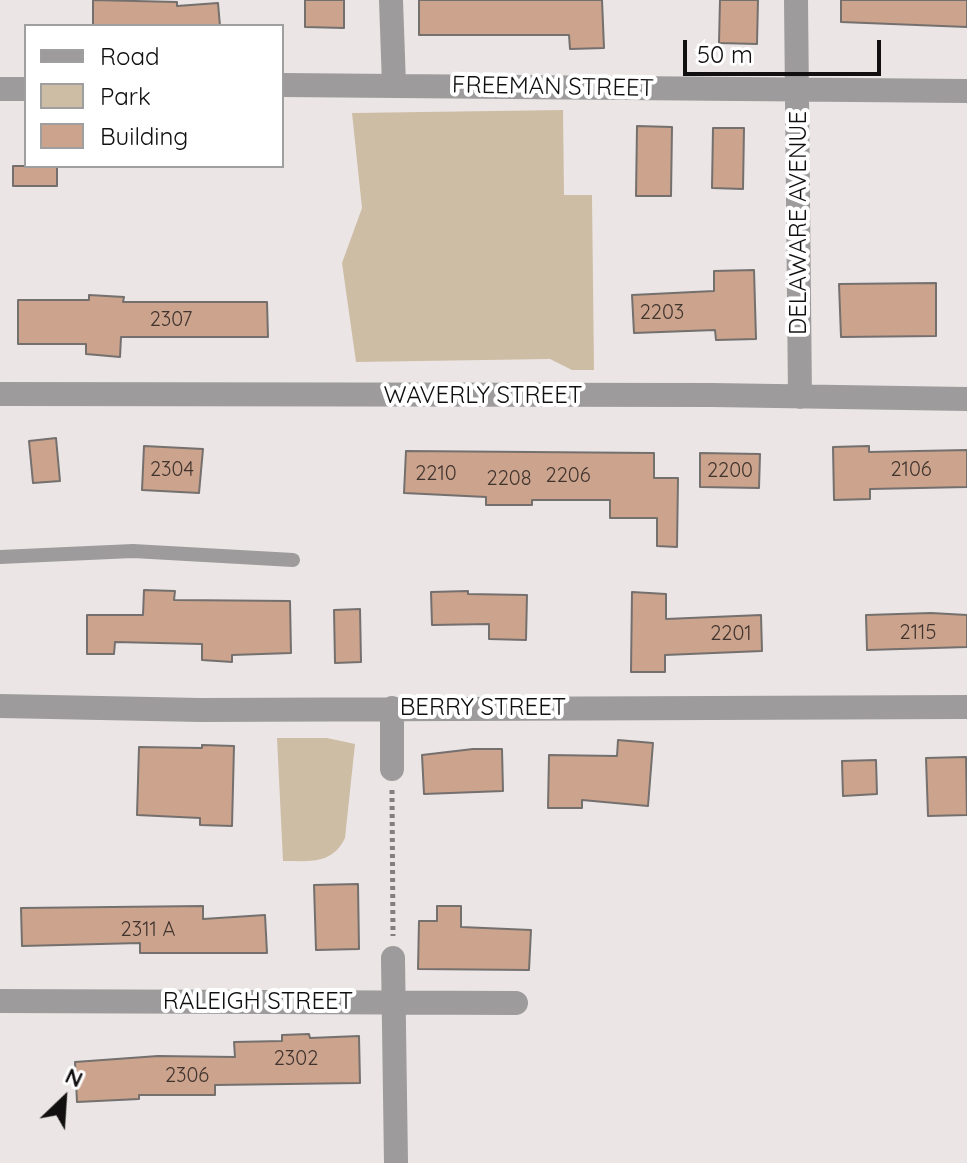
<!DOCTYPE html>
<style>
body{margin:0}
#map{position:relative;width:967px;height:1163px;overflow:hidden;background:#ebe6e5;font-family:Quicksand,sans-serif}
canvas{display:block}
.legend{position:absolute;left:24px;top:24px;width:260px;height:144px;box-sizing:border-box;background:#fff;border:2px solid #a09f9f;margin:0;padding:10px 14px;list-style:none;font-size:24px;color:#110f0f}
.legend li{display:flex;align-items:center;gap:16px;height:40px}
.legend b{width:40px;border:2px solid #a09f9f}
.north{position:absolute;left:24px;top:1059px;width:80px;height:80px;-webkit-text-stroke:6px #fff;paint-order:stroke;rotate:25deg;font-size:22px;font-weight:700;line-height:32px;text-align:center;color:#110f0f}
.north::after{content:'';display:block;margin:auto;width:28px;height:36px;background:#110f0f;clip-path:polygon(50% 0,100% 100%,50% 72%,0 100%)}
.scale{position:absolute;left:683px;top:40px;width:198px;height:36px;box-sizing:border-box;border:4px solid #110f0f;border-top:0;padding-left:10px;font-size:24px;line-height:28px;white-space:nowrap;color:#110f0f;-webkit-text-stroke:6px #fff;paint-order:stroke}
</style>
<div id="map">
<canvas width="967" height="1163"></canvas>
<ul class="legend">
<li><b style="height:10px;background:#9d9b9c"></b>Road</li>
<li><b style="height:22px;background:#cebda5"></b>Park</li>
<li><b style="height:22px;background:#cca38d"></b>Building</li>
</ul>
<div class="north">N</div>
<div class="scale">50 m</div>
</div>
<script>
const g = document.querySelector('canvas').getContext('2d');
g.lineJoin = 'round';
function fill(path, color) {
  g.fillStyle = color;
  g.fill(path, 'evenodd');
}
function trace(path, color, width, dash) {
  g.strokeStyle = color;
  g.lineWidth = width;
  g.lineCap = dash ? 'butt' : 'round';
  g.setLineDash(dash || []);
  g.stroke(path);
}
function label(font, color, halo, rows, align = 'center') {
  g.font = font + ' Quicksand,sans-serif';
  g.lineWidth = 8;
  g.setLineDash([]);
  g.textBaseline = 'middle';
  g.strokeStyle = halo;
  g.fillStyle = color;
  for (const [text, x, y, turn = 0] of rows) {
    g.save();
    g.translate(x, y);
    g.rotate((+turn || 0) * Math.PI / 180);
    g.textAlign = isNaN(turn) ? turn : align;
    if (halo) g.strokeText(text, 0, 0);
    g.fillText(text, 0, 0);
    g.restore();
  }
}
fill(new Path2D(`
 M563,110L564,195H592L594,370H572L550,359L356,362L342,263L362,208L352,113Z
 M277,738H327L355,744L345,838C332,865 309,861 283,861Z`), '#cebda5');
const building = new Path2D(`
 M93,0L177,2V6L218,3L220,26H93Z
 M305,0H344V28L305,27Z
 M419,0H602L604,48L570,49L569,35H419Z
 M720,0H758L757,44L719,43Z
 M841,0H967V27L841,22Z
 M637,126L672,127L671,196H636Z
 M713,128H744L743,189L712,188Z
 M13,166H57V186H13Z
 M754,270L756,339L716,340L715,330L634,333L632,295L714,291V271Z
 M936,283V336L841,337L839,284Z
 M89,295L124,297L123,302H267L268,337H121L120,357L86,354V344H18V300H89Z
 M56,438L60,481L33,483L29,441Z
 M144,446L203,449L199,493L142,490Z
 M869,446V452L967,450V487L870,489V499L834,500L833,447Z
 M406,451L654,453V478H678L677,547L657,546V518H610V500H532V505H486V497L404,493Z
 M700,453L760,454L759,488L700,487Z
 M144,590L175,591L174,600L290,601L291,653L232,655V662L202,660V644L115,642L114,654H87V615H143Z
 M468,591V594L527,595L526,640L489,639V624L432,625L431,592Z
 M632,592L666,594V619L761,615L762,651L665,655V672H631Z
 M360,609L361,662L335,663L334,610Z
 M931,613L967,615V647L867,650L866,615Z
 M618,740L653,743L648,806L582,800V808H548L549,755L617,756Z
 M202,745L234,746L232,826L200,825V818L137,815L139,747L202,748Z
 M473,749H502L503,791L424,794L422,755Z
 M966,757L967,815L928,816L926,758Z
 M876,760L877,794L843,796L842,761Z
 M358,884L359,949L316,950L314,885Z
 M203,906V919L265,915L267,953H140V943L22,946L21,908Z
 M437,906H461V927L531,930L529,970L418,969L419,921H437Z
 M309,1034L310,1038L359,1036L360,1083L215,1085V1095H139V1099L77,1102L75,1062L158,1056L235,1057L234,1042L282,1041V1035Z`);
fill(building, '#cca38d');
trace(building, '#74706e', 2);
trace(new Path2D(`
 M392,790L393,936`), '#837f7f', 5, [4, 4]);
trace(new Path2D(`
 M0,557L133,551L293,560`), '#9d9b9c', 14);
trace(new Path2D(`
 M391,0L394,85
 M796,0L800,397
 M282,85L967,91
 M0,89H26
 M0,394L712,395L967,399
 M0,706L201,710L967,707
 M392,708V769
 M393,958L396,1163
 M0,1001L516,1003`), '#9d9b9c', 24);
label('20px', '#40342e', null, [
 ["2203",662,313],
 ["2307",171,320],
 ["2304",172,470],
 ["2106",911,470],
 ["2200",730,471],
 ["2210",436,474],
 ["2206",568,476],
 ["2208",509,479],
 ["2115",918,633],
 ["2201",731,634],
 ["2311 A",148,930],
 ["2302",296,1059],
 ["2306",187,1076]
]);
label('24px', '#110f0f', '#fff', [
 ["FREEMAN STREET",553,87,1],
 ["DELAWARE AVENUE",799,223,-90],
 ["WAVERLY STREET",483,396],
 ["BERRY STREET",483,708],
 ["RALEIGH STREET",258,1002]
]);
</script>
